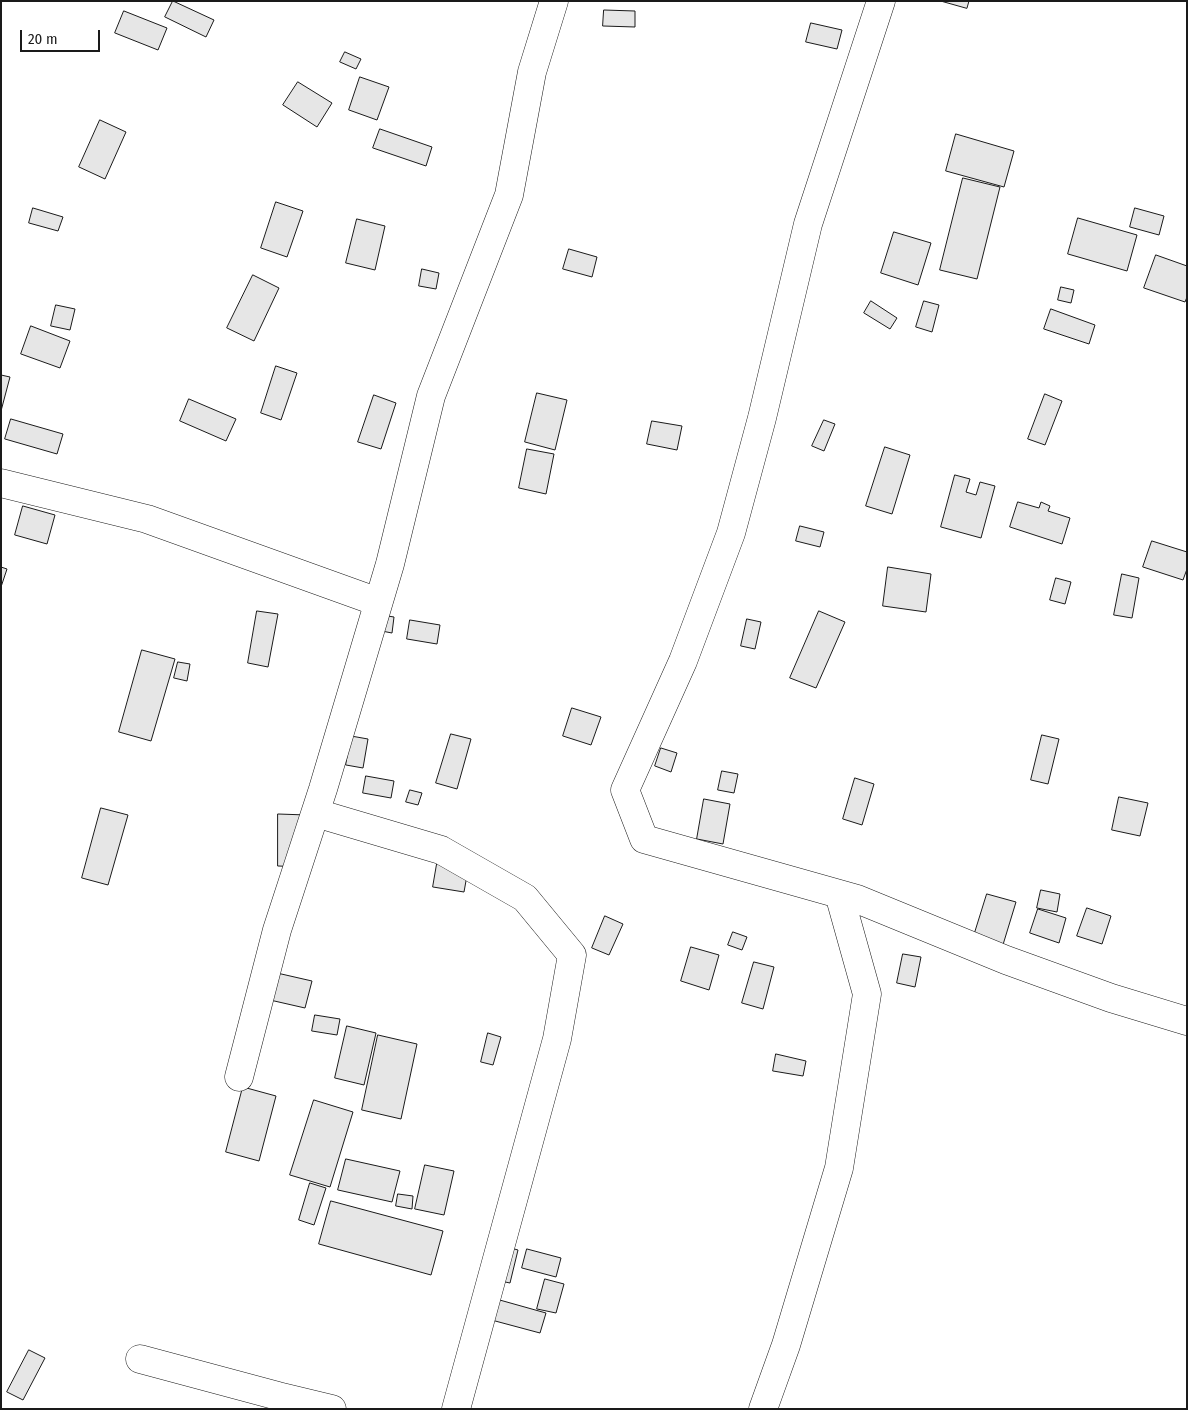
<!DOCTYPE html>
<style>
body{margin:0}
#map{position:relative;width:1188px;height:1410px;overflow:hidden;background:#fff;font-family:"Fira Sans Condensed",sans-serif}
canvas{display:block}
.frame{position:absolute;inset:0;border:2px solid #1a1a1a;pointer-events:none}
.scale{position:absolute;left:20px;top:30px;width:80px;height:22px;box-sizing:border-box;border:2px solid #1a1a1a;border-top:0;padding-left:6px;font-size:15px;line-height:18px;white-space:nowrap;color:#1a1a1a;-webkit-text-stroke:4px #fff;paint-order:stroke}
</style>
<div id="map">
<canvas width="1188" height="1410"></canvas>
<div class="frame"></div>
<div class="scale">20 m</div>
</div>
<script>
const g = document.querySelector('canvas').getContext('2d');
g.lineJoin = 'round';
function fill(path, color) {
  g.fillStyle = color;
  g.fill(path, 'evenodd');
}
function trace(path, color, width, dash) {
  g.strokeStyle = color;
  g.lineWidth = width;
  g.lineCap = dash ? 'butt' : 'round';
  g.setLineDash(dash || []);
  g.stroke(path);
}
const building = new Path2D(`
 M173,1L214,20L206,37L165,17Z
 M941,1H969L967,8Z
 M604,10L635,11V27L603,26Z
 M124,11L167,28L158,50L115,33Z
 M811,23L842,30L837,49L806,42Z
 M345,52L361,59L356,69L340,62Z
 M360,77L389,87L377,120L349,110Z
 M298,82L332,103L317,127L283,105Z
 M100,120L126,132L105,179L79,167Z
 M380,129L432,147L426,166L373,148Z
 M956,134L1014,151L1004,187L946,171Z
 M963,178L1000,187L977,279L940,270Z
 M276,202L303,211L287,257L261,248Z
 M33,208L63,217L58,231L29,223Z
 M1135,208L1164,216L1159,235L1130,227Z
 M1078,218L1137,235L1127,271L1068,254Z
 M357,219L385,226L375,270L346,263Z
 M894,232L931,243L918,285L881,273Z
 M569,249L597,257L592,277L563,269Z
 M1156,255L1187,266V297L1185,302L1144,288Z
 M422,269L439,273L436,289L419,286Z
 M253,275L279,288L254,341L227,328Z
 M1061,287L1074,290L1071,303L1058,300Z
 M871,301L897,318L890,329L864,313Z
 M924,301L939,305L932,332L916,327Z
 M56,305L75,309L70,330L51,326Z
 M1051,309L1095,325L1089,344L1044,329Z
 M31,326L70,341L60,368L21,354Z
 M276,366L297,373L281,420L261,413Z
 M1,375L10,377L1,411Z
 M537,393L567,400L555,450L525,442Z
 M1045,394L1062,401L1045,445L1028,439Z
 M374,395L396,403L381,449L358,442Z
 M189,399L236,419L226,441L180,421Z
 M11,419L63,434L57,454L5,439Z
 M824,420L835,424L824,451L812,446Z
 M652,421L682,426L677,450L647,444Z
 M885,447L910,455L892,514L866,506Z
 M527,449L554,454L546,494L519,488Z
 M955,475L970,479L966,492L976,495L980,482L995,486L981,538L941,527Z
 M1018,502L1039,508L1041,502L1050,506L1048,511L1070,518L1062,544L1010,527Z
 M23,506L55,515L47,544L15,535Z
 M800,526L824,532L820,547L796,541Z
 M1152,541L1187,552V569L1183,580L1143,567Z
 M1,567L7,569L1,587Z
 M888,567L931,574L926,612L883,606Z
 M1122,574L1139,578L1132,618L1114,615Z
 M1056,578L1071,582L1065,604L1050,600Z
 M257,611L278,614L268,667L248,663Z
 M819,611L845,622L816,688L790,678Z
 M369,613L394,617L392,633L366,628Z
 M747,619L761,622L755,649L741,646Z
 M410,620L440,625L437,644L407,639Z
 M142,650L175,659L151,741L119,732Z
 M178,662L190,664L187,681L174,678Z
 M572,708L601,717L591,745L563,736Z
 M451,734L471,739L457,789L436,783Z
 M1042,735L1059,739L1048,784L1031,780Z
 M351,736L368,739L363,768L346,765Z
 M661,748L677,753L671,772L655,766Z
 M722,771L738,774L734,793L718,790Z
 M366,776L394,781L391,798L363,793Z
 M855,778L874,784L862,825L843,819Z
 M410,790L422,793L418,805L406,802Z
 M1119,797L1148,803L1140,836L1112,830Z
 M704,799L730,804L723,844L697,839Z
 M101,808L128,815L108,885L82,878Z
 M278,814L307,815V867L278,866Z
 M438,858L469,864L464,892L433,887Z
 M1041,890L1060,894L1057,912L1037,908Z
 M987,894L1016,902L1002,948L973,939Z
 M1087,908L1111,916L1102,944L1077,936Z
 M1038,909L1066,918L1059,943L1030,933Z
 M605,916L623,924L609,955L592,948Z
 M733,932L747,937L742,950L728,945Z
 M691,947L719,955L709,990L681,981Z
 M903,954L921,957L915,987L897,983Z
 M754,962L774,967L763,1009L742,1003Z
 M277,973L312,981L305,1008L270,1000Z
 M315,1015L340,1019L337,1035L312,1031Z
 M347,1026L376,1033L364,1085L335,1078Z
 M488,1033L501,1037L493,1065L481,1062Z
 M378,1035L417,1044L401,1119L362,1110Z
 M776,1054L806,1061L803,1076L773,1071Z
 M243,1087L276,1096L259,1161L226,1152Z
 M314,1100L353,1112L330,1187L290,1175Z
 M346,1159L400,1171L392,1202L338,1190Z
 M425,1165L454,1171L444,1215L415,1209Z
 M310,1183L326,1188L314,1225L299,1220Z
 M398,1194L413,1196L412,1209L396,1206Z
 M331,1201L443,1231L431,1275L319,1244Z
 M504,1246L518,1250L510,1283L496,1280Z
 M527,1249L561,1258L556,1277L522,1268Z
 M545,1279L564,1284L556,1313L537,1309Z
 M489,1297L546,1313L540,1333L484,1318Z
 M29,1350L45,1358L23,1400L7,1392Z`);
fill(building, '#e6e6e6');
trace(building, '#1a1a1a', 1);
const minor = new Path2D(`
 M881,1L808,224L762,418L731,533L683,661L625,790L644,839L857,899L1006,960L1111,998L1187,1021
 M1,483L147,519L378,602
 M316,813L441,850L525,898L572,955L557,1039L456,1409
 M239,1077L277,930L323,789L390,564L431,396L509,195L532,72L554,1
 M140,1359L278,1396L332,1409
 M763,1409L786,1345L839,1168L867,994L839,894`);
trace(minor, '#1a1a1a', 29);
trace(minor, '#fff', 28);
</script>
